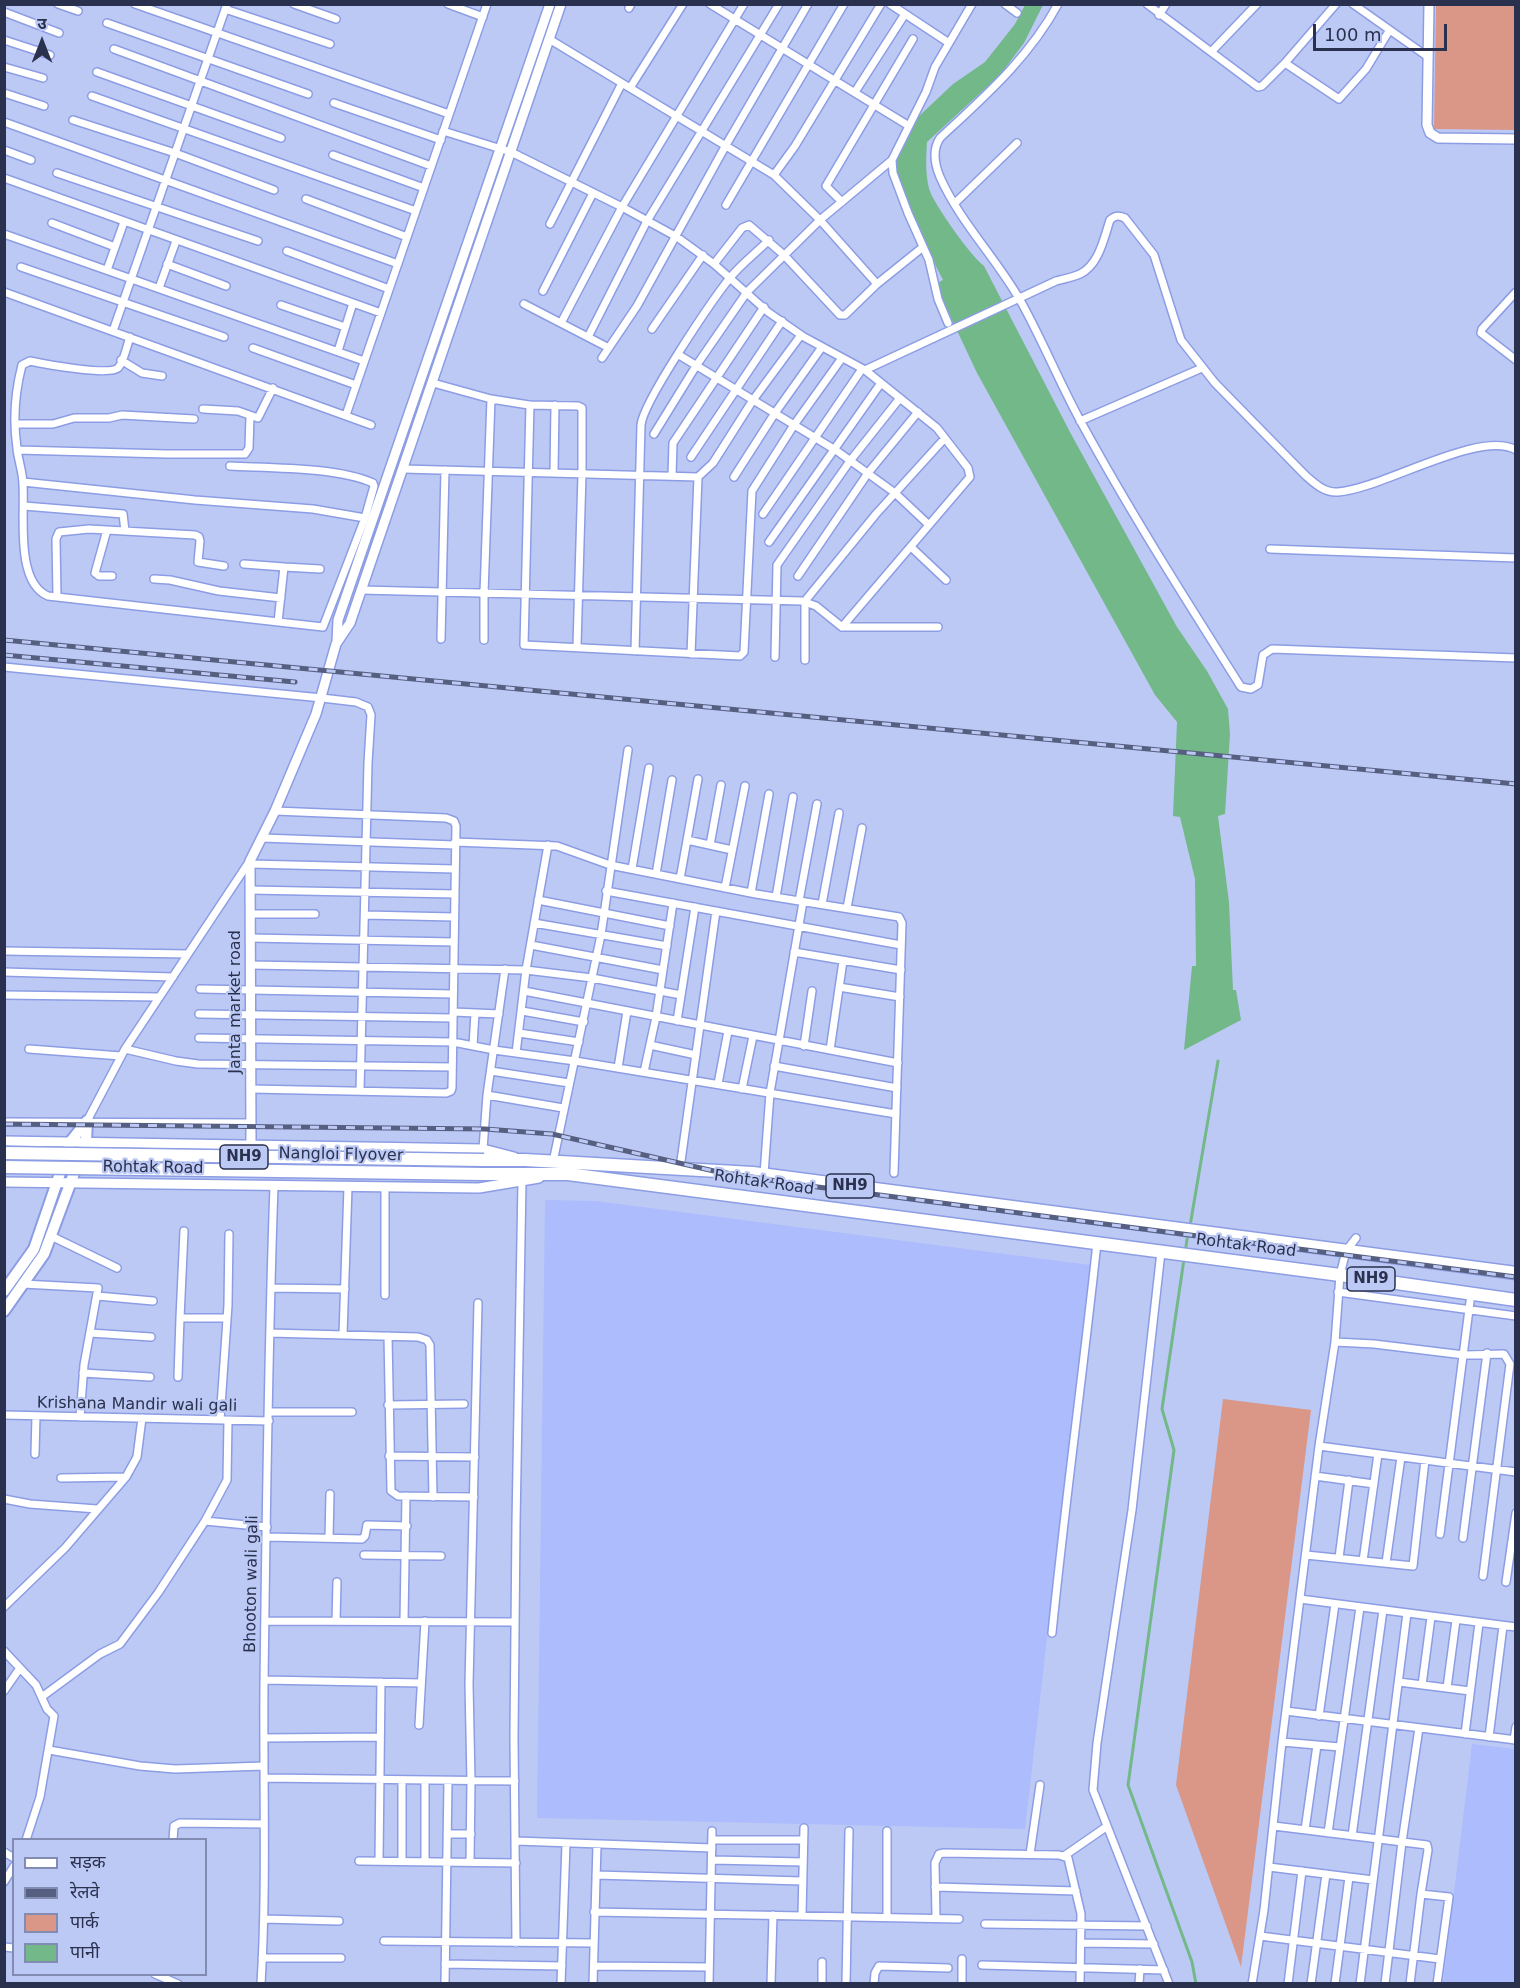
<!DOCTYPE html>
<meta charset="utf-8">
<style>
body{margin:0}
#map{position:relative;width:1520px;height:1988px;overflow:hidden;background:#bdc9f5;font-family:"DejaVu Sans","Noto Sans Devanagari",sans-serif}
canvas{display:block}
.frame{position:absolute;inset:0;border:6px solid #2a314e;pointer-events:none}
.legend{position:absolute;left:12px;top:1838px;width:195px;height:138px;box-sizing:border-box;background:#bdc9f5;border:2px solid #828cb2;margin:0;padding:8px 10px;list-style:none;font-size:18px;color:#2a314e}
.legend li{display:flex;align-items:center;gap:12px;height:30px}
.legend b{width:30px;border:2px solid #828cb2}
.north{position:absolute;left:12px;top:12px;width:60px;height:60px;-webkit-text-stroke:4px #bdc9f5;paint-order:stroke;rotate:0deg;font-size:16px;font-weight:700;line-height:24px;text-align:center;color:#2a314e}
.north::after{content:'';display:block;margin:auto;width:21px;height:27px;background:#2a314e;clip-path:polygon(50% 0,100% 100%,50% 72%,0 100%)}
.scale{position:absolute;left:1313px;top:24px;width:134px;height:27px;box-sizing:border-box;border:3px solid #2a314e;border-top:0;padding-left:8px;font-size:18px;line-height:21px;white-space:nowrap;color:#2a314e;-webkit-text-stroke:4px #bdc9f5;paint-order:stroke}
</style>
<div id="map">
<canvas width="1520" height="1988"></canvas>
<div class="frame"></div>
<ul class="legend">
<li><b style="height:8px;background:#fff"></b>सड़क</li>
<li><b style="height:8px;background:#565f80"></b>रेलवे</li>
<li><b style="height:16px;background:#da9686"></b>पार्क</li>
<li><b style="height:16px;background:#73b889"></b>पानी</li>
</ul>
<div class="north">उ</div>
<div class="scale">100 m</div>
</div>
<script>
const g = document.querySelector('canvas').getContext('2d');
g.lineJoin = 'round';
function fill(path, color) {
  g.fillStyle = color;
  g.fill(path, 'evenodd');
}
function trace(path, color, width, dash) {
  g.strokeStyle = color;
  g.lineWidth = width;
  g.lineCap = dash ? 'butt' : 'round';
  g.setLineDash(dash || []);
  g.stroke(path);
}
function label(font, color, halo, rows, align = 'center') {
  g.font = font + ' "DejaVu Sans",sans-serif';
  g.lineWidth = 4.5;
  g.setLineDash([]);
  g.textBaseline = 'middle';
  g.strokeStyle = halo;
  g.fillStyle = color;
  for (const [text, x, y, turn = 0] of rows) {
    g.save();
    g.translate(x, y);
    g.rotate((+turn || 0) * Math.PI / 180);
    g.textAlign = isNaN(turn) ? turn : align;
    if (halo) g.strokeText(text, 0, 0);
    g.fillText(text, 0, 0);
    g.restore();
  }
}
fill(new Path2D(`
 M545,1200L596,1201L1090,1265L1025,1829L537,1818Z
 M1472,1744L1515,1749V1983H1443Z`), '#acbcfc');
fill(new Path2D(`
 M1436,5H1515V130L1434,129Z
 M1223,1399L1311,1410L1241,1967L1176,1785Z`), '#da9686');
fill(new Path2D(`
 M1025,5H1043L1024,43L1000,75L927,142C926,158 925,180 931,194C940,212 970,255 984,266L1071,434L1177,627L1207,671L1228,709L1230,734L1225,814L1218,816L1229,902L1233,990H1236L1241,1020L1184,1050L1192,966H1196L1195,879L1180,817L1173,816L1177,722L1155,695L977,373L935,284L943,280L905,205L894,170L899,146L917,118L953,84L985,62L1015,24Z`), '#73b889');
trace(new Path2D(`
 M1190,1226L1218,1061
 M1185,1253L1188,1233
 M1184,1259L1162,1409L1174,1450L1128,1785L1192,1962L1196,1984`), '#73b889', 3);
const street = new Path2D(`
 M58,4L78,11
 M135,4L449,114
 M294,4L336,19
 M448,4L483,17
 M710,4L909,126L892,160L893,173L908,213L929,260L938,299L948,323
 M890,4L949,43
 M1005,4L1017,13
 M1058,4C1029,58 984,97 940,138C932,150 935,165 940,177C960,222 996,258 1020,300C1042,339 1059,382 1081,422C1130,512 1186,600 1241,687L1251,689L1258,685L1263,655L1272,649L1516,658
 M1147,4L1258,87L1262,86L1285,63L1336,4
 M1353,4L1428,57
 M629,8L631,4
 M225,9L330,44
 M4,12L59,33
 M1159,15L1166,4
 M107,23L308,94
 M549,39L774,175L820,220L877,284L923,247
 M4,40L50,55
 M114,49L431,166
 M1212,51L1257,4
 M1285,63L1339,99L1366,69L1389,31
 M4,67L43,78
 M97,72L281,138
 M630,88L683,4
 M855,92L905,14
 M4,93L44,106
 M92,96L416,211
 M334,103L441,140
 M73,120L175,153L274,190
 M4,122L398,264
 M909,126L926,92L935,67L972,4
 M443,131L511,152L622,207L677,237L714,264L768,312L804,337L865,370L937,428L968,468L970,477L842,627
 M4,150L31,160
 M333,155L424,188
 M57,173L258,241
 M774,175L795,146L881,4
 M4,178L381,313
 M306,199L407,237
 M842,202L826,186L913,39
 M955,203L1017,143
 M726,205L844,4
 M52,223L115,247
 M550,224L622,83
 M4,234L364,361
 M287,251L389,289
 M167,264L226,286
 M714,264L742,228L749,225L784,255L840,315H845L877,284
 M21,267L224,337
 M107,270L124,222
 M159,288L176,241
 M543,291L593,193
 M4,292L371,425
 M1516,292L1482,329L1481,333L1516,360
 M524,304L609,348
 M281,305L345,327
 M561,323L622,207L744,4
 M652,329L703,255
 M113,331L227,4
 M130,337C127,345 124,362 118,368C109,376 44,364 30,361L22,365C15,392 13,421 17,448C18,460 23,472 23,485C25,515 15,582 48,596L323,627L365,518L374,486L373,483C338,467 270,468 230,466
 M588,337L647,221L779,4
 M253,348L356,385
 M338,351L353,303
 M679,355L837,451L895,493L929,525
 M602,358L637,306L726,145L808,4
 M121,360L142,373L162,376
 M865,370L1056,281C1064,279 1073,277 1080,274C1099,265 1104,238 1110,220C1115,215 1119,215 1125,218L1154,255L1181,340L1215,383L1306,476C1315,484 1325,493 1338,492C1382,489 1479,429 1516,450
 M433,383L491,399L529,405L578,406L582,408V474L577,646
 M530,405L524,645L740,656L744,652L752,491L794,425L842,358
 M203,409L238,411L258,418L273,388
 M346,415L487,4
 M1080,421L1202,368
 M15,424H53L74,418H109L122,415L194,419
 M654,434L696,366L747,292L820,220L892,160
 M17,450L166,454H245L249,448L250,416
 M691,457L782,321
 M403,469L698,477L691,654
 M554,473L555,405
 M672,476L673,443L764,307
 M698,477L713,463L753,400L801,335
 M734,477L775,413L822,347
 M23,482L195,500L313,509L365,518
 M24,506L123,514L125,531
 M763,514L862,369
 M107,530L95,573L99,576H112
 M769,542L881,383
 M911,547L946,580
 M1270,549L1516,558
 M244,564L284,567L278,622
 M284,567L320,569
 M798,576L868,473L918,412
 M154,579L170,580L219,591L281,598
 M361,590L802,601L816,606L842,627H938
 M57,597L56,539L59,532L89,529L195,535L199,537L200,541L198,562L224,566
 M441,639L445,470
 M484,640V593L491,399
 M635,651L641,425C643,402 711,302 729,279C740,265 756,253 769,240
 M775,657L777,565L850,461L900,398
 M805,660V601L876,514L945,438
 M4,667L322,698L356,702L368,707L371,715L368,763L360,1091
 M262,838L455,845
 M687,840L732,850
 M455,842L557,846L610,865L756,894L899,917L902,923L894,1173
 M710,845L721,785
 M250,864L455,869
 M632,869L649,768
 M656,874L672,780
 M680,879L698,779
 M725,888L745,786
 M250,890L455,894
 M606,891L901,945
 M751,893L769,794
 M776,897L793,797
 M538,900L670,926
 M799,901L817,804
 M822,904L839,813
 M847,908L862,828
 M250,914H315
 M365,915L454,917
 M534,923L667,946
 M250,938L454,942
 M531,945L663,970
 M4,951L188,954
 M794,952L901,970
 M251,965L526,970L592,978L681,995
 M4,972L173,977
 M839,987L900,997
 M200,989L453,994
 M524,991L898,1063
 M4,995L159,997
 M522,1011L584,1022
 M453,1012L499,1014
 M199,1014L453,1018
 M677,1021L695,907
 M519,1033L579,1042
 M199,1038L453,1042L494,1050L575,1061L896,1114
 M650,1045L696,1055
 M473,1046L475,1013
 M804,1046L812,991
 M29,1049L121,1056
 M125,1049L176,1061L198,1064L452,1067
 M830,1050L843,961
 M516,1053L526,970L548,845
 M774,1066L897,1088
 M618,1068L627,1011
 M491,1071L569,1083
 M644,1072L656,1017L673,903
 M718,1084L728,1031
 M251,1089L446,1093L451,1091L452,1088L456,826L454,821L446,818L275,811
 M742,1089L753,1036
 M487,1095L563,1108
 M87,1121L125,1049L249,862
 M4,1122L251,1123
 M483,1149L487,1095L505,969
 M553,1162L601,935L628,750
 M680,1168L716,911
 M764,1174L770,1093L803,902
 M385,1187V1295
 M184,1231L180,1318H227
 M51,1236L117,1268
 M1161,1252L1132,1510L1097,1743L1093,1790L1169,1984
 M23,1284L98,1288L84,1365L80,1417
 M271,1288L345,1289
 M1338,1292L1516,1316
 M97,1296L153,1301
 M90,1333L151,1337
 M270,1333L418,1337L427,1340L430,1345L433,1497
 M343,1335L348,1187
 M388,1336L391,1491L398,1496L474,1497
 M1335,1342L1374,1344L1464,1355L1504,1354L1510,1364L1483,1576
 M83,1373L150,1377
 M178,1377L180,1318
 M388,1405L464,1404
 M269,1412H352
 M4,1415L269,1421
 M220,1420L228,1305L229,1234
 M1319,1446L1516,1472
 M35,1454L36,1416
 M389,1456L475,1457
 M1315,1476L1374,1484
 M61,1478L126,1477
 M4,1499L30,1504L97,1509
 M205,1521L267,1527
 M1440,1534L1471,1294
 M266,1537L362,1539L365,1536L367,1525L407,1526
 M329,1538L330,1494
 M1463,1538L1487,1353
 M364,1555L441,1556
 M1306,1555L1413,1566L1425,1460
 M1339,1558L1349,1480
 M1363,1561L1378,1454
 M1386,1563L1401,1457
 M1506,1582L1516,1513
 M1300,1599L1516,1627
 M4,1607L65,1548L126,1477L137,1457L142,1418
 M265,1621L515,1622
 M336,1621L337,1582
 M404,1621L406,1496
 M1052,1633C1065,1503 1083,1373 1097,1243
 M4,1651L36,1685L47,1709L54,1716L40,1797L26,1840
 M264,1680L421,1683
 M1399,1682L1470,1691
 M1422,1685L1431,1617
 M1447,1688L1456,1620
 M4,1691L20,1668
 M43,1696L100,1654L120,1644L158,1593L205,1521L227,1480L228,1421
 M1286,1711L1516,1740
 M1319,1716L1335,1604
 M419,1725L425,1621
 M1465,1734L1479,1623
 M1489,1737L1503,1626
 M264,1738L380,1737
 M1514,1740L1516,1727
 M1282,1742L1340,1747
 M49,1750L140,1766L175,1769L264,1766
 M264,1778L515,1781
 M402,1780V1861
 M425,1781V1862
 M1274,1826L1427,1845L1428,1850L1421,1894L1449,1897L1437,1984
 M1305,1830L1317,1745
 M1328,1833L1360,1607
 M447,1834H471
 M1352,1836L1383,1610
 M173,1840L174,1826L180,1823L264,1824
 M712,1840H803
 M516,1841L712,1848
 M4,1852L14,1858
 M1030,1854L1040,1785
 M1064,1856L1106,1827
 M712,1860L803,1862
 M359,1861L516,1863
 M379,1861L381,1682
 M470,1862L471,1781L469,1684L478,1303
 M1269,1867L1373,1880
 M596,1875L802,1881
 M4,1882L14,1866
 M935,1887L1076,1891
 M594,1912L959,1919
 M802,1915L804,1828
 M887,1917V1831
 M936,1918L935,1863L939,1854L944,1853L1059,1855L1068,1858L1081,1914L1080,1984
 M264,1919L339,1921
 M985,1924L1147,1926
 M1260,1936L1440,1959
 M384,1941L594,1943
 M516,1943L514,1737L516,1524L522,1181
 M1081,1943L1154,1944
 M4,1947L14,1948
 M262,1958H341
 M445,1964L562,1966
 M982,1965L1164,1970
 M594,1966L709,1967
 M155,1974L178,1984
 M261,1984C267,1884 263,1784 264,1684C266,1518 268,1352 274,1186
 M445,1984L448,1781
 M561,1984L566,1844
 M593,1984L597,1845
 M709,1984L712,1831
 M771,1984L773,1915
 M822,1984V1962
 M846,1984L849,1831
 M874,1984L875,1973L879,1966L948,1968
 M962,1984V1959
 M1139,1984L1140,1969
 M1252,1984L1264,1910L1282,1742L1319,1446L1335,1342L1340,1275L1346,1251L1356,1238
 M1288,1984L1302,1871
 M1311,1984L1326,1874
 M1335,1984L1349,1877
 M1360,1984L1407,1613
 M1385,1984L1402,1842L1419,1728
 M1410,1984L1421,1894`);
const secondary = new Path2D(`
 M1429,4L1427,125L1430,133L1438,138L1516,139
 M337,642L338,620L550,4
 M4,1141L483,1149L514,1157
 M251,1144L250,861L275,811L316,714L336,644L350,623L561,4
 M4,1182L479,1188L539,1178`);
const primary = new Path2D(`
 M4,1291L34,1249L71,1141L87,1121
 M4,1311L44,1254L86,1141L87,1121`);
const highway = new Path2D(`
 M484,1160H525L753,1173L1516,1273
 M483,1174H568L1340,1275L1516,1300`);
trace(street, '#8c9de4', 10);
trace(secondary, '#8c9de4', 12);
trace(primary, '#8c9de4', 14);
trace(highway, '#8c9de4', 15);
trace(street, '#fff', 7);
trace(secondary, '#fff', 9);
trace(primary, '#fff', 10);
trace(highway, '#fff', 12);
const rail = new Path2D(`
 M4,640L1516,784
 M4,655L295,682
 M4,1124L485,1129L552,1134L714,1171L802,1185L1516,1277`);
trace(rail, '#565f80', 5);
trace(rail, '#bdc9f5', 3, [9]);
const highwayBridge = new Path2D(`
 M4,1153L484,1160
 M4,1167L483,1174`);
trace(highwayBridge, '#8c9de4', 15, []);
trace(highwayBridge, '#fff', 12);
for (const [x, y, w] of [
 [244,1157,48],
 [850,1186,48],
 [1371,1279,48]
]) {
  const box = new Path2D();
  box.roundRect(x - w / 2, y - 12, w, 24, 4.5);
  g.fillStyle = '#bdc9f5';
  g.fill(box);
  trace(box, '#2a314e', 1.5);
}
label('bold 15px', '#2a314e', null, [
 ["NH9",244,1157],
 ["NH9",850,1186],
 ["NH9",1371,1279]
]);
label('16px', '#2a314e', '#bdc9f5', [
 ["Janta market road",236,1002,-90],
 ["Nangloi Flyover",341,1155,1],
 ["Rohtak Road",153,1168,1],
 ["Rohtak Road",764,1183,8],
 ["Rohtak Road",1246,1246,7],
 ["Krishana Mandir wali gali",137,1405,1],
 ["Bhooton wali gali",252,1584,-89]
]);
</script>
